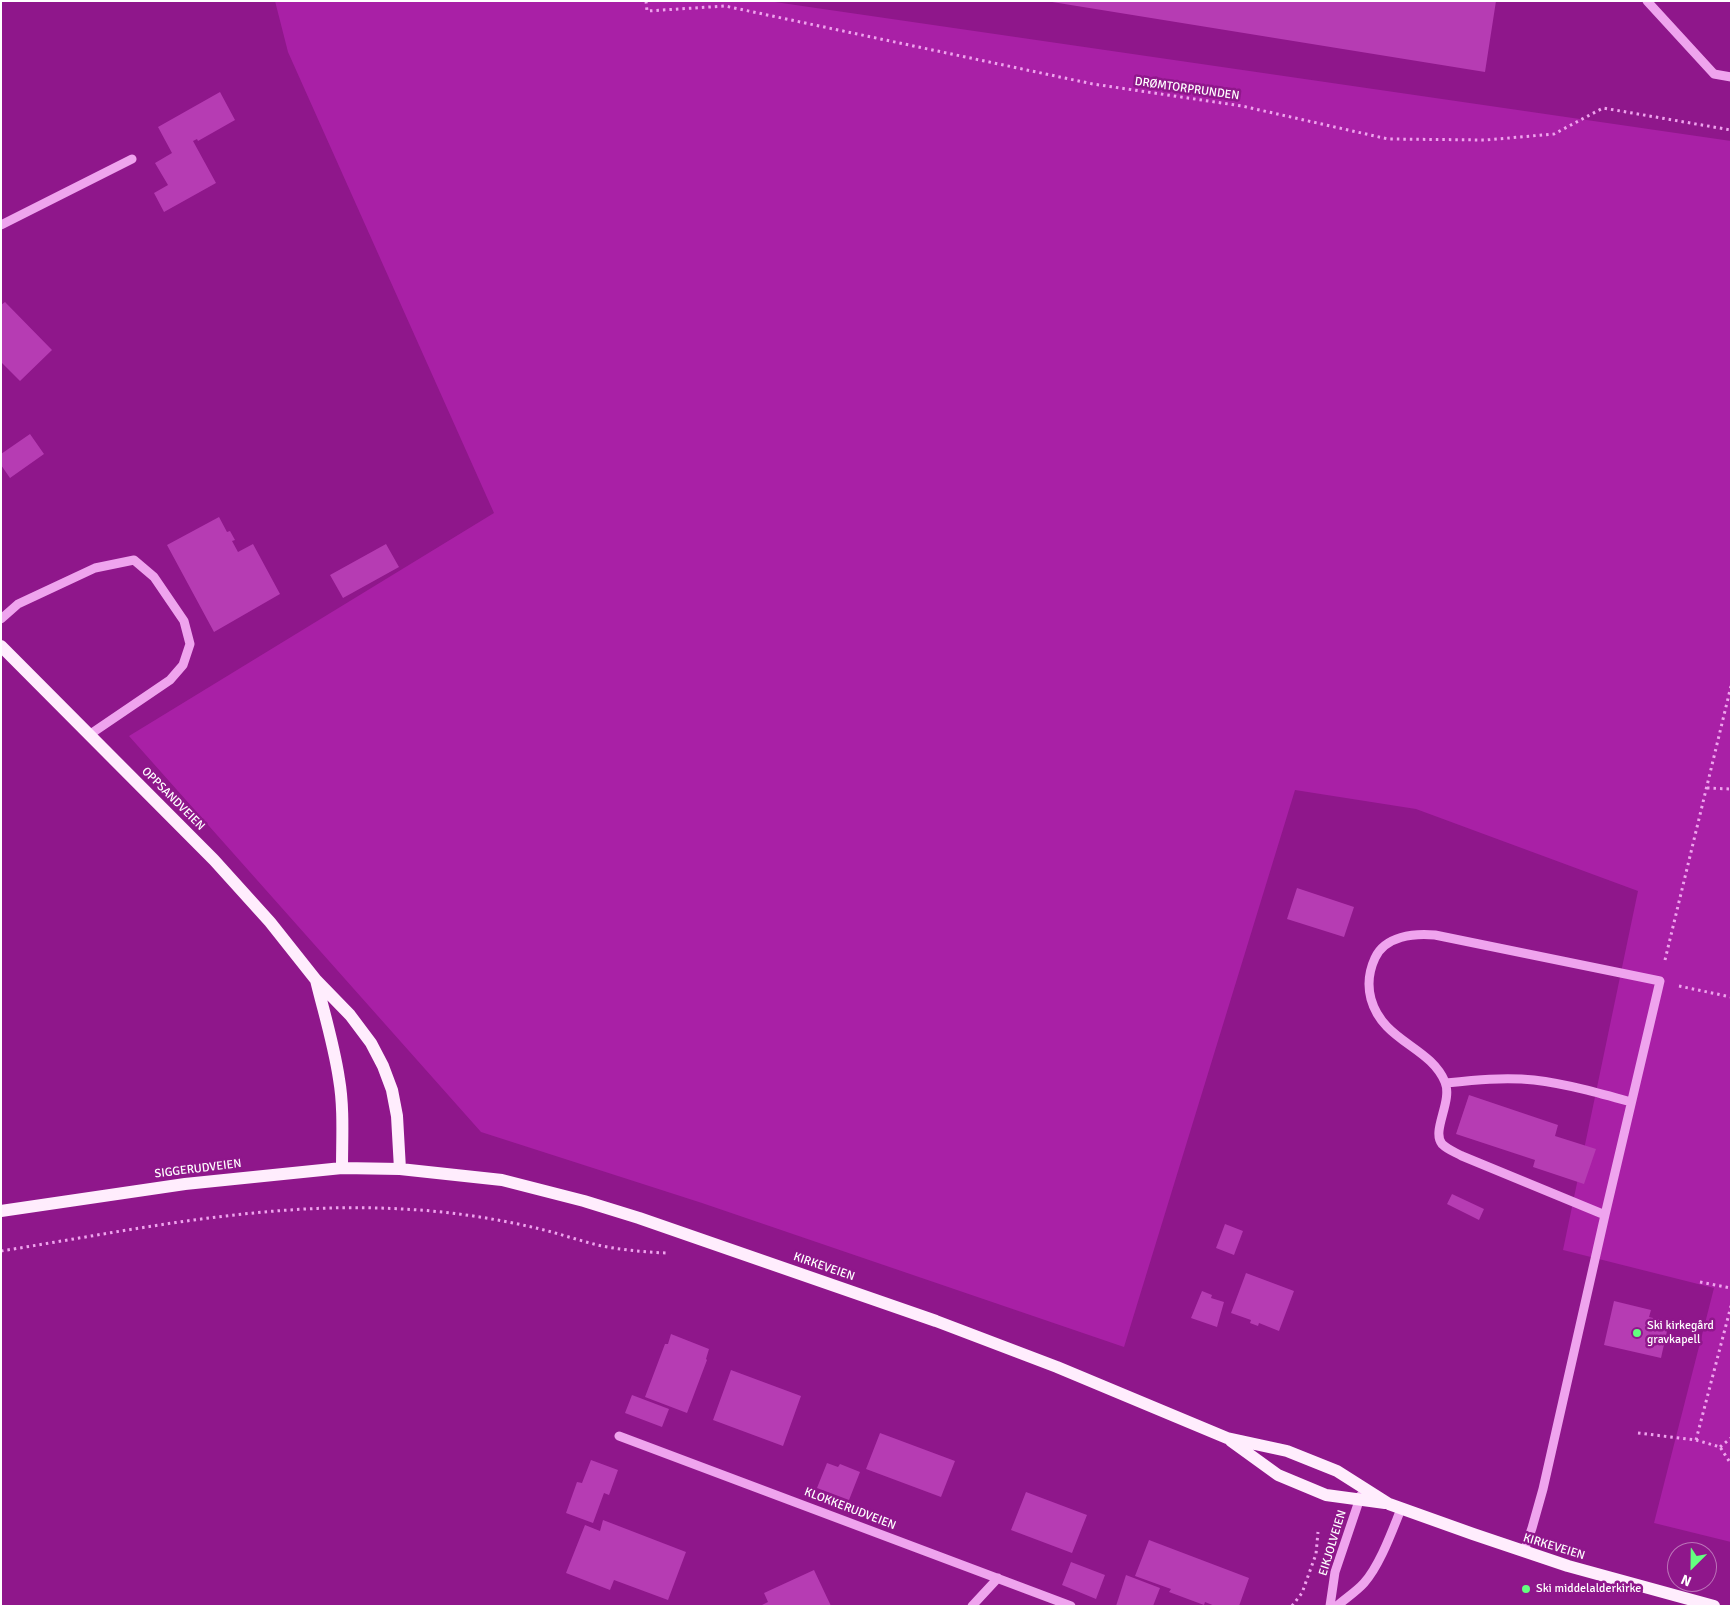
<!DOCTYPE html>
<meta charset="utf-8">
<style>
body{margin:0}
#map{position:relative;width:1732px;height:1607px;overflow:hidden;background:#8f178b;font-family:Signika,sans-serif}
canvas{display:block}
.frame{position:absolute;inset:0;border:2px solid #fff;pointer-events:none}
.north{position:absolute;left:1667px;top:1542px;width:50px;height:50px;box-sizing:border-box;background:#8f178b;border:1px solid #bc74b9;border-radius:50%;rotate:203deg;font-size:14px;font-weight:700;line-height:20px;text-align:center;color:#fff}
.north::after{content:'';display:block;margin:auto;width:18px;height:22px;background:#63ff7f;clip-path:polygon(50% 0,100% 100%,50% 72%,0 100%)}
</style>
<div id="map">
<canvas width="1732" height="1607"></canvas>
<div class="frame"></div>
<div class="north">N</div>
</div>
<script>
const g = document.querySelector('canvas').getContext('2d');
g.lineJoin = 'round';
function fill(path, color) {
  g.fillStyle = color;
  g.fill(path, 'evenodd');
}
function trace(path, color, width, dash) {
  g.strokeStyle = color;
  g.lineWidth = width;
  g.lineCap = dash ? 'butt' : 'round';
  g.setLineDash(dash || []);
  g.stroke(path);
}
function label(font, color, halo, rows, align = 'center') {
  g.font = font + ' Signika,sans-serif';
  g.lineWidth = 5;
  g.setLineDash([]);
  g.textBaseline = 'middle';
  g.strokeStyle = halo;
  g.fillStyle = color;
  for (const [text, x, y, turn = 0] of rows) {
    g.save();
    g.translate(x, y);
    g.rotate((+turn || 0) * Math.PI / 180);
    g.textAlign = isNaN(turn) ? turn : align;
    if (halo) g.strokeText(text, 0, 0);
    g.fillText(text, 0, 0);
    g.restore();
  }
}
fill(new Path2D(`
 M275,1H768L1731,141V1542L1654,1523L1714,1288L1563,1250L1638,891L1416,809L1295,790L1124,1347L702,1203L481,1132L129,736L494,513L288,52Z`), '#a920a6');
fill(new Path2D(`
 M1046,1H1496L1485,72Z
 M220,92L235,120L198,141L197,139L193,141L216,183L164,212L154,193L168,185L155,163L172,153L158,127Z
 M5,302L52,350L20,381L1,362V305Z
 M30,434L44,454L10,478L1,465V454Z
 M219,517L227,532L230,531L235,540L232,541L238,552L253,544L280,594L214,632L167,545Z
 M386,544L399,567L343,598L330,575Z
 M1297,888L1354,907L1344,937L1287,919Z
 M1469,1095L1558,1125L1555,1136L1596,1149L1584,1184L1533,1167L1535,1160L1456,1134Z
 M1452,1194L1484,1209L1479,1220L1447,1204Z
 M1225,1224L1243,1231L1234,1255L1216,1248Z
 M1246,1273L1294,1291L1279,1331L1259,1323L1258,1326L1250,1323L1251,1320L1231,1313Z
 M1202,1291L1212,1295L1211,1298L1224,1302L1217,1327L1191,1318Z
 M1614,1301L1651,1310L1649,1317L1669,1322L1661,1358L1604,1345Z
 M671,1334L709,1349L706,1359L707,1360L687,1413L645,1397L665,1344H668Z
 M731,1370L801,1396L783,1446L713,1420Z
 M632,1395L669,1409L662,1427L625,1413Z
 M880,1433L955,1461L941,1497L866,1469Z
 M591,1460L618,1470L609,1495L604,1493L593,1523L566,1513L577,1482L582,1483Z
 M827,1463L838,1467L840,1464L860,1472L849,1500L817,1488Z
 M1026,1492L1087,1515L1072,1553L1011,1530Z
 M603,1520L686,1552L668,1600L614,1580L610,1590L566,1573L585,1525L600,1531Z
 M1149,1540L1249,1578L1239,1606H1215L1205,1602L1204,1605L1169,1592L1171,1589L1135,1576Z
 M1071,1562L1105,1575L1096,1599L1062,1585Z
 M814,1570L831,1606H760L768,1602L764,1593Z
 M1126,1575L1160,1588L1153,1606H1116Z`), '#b63cb3');
trace(new Path2D(`
 M646,1L647,11L725,6L1093,84L1242,106L1388,139L1486,140L1554,134L1603,108L1731,130
 M1707,788L1731,789
 M1665,960L1731,686
 M1679,986L1731,997
 M1,1251C133,1230 267,1201 402,1209C447,1211 493,1218 536,1228C558,1233 580,1241 602,1246C623,1250 644,1252 666,1253
 M1700,1282L1731,1288
 M1638,1433L1696,1440L1720,1447L1731,1464
 M1696,1440L1731,1306
 M1720,1447L1731,1438
 M1292,1606L1302,1593L1316,1554L1318,1532`), '#efa4ee', 3, [2.5, 4]);
trace(new Path2D(`
 M1647,1L1714,74L1731,77
 M1,225L132,159
 M1,619L18,604L95,568L134,560L154,577L184,621L190,644L183,665L170,680L89,735
 M1446,1083C1475,1080 1504,1077 1534,1080C1567,1084 1599,1093 1631,1102
 M619,1436L1071,1606
 M1524,1551L1532,1528L1543,1489L1605,1215L1660,981L1435,935C1414,933 1385,936 1375,958C1369,971 1367,984 1371,999C1383,1042 1430,1046 1445,1082C1453,1101 1431,1131 1442,1144C1448,1150 1455,1152 1462,1156L1605,1215
 M972,1606L998,1578
 M1330,1606L1335,1572L1361,1495
 M1337,1606C1346,1598 1357,1591 1364,1583C1380,1565 1392,1531 1401,1509`), '#efa4ee', 9);
trace(new Path2D(`
 M1,646L214,860L270,922L316,980L350,1015L371,1043L383,1066L392,1090L397,1116L400,1169
 M316,980C324,1013 334,1045 339,1079C344,1108 342,1138 342,1168
 M1,1211L185,1184L342,1168L400,1169L502,1180L584,1201L639,1218L936,1321L1057,1367L1227,1438L1287,1451L1337,1471L1389,1504L1473,1534L1568,1566L1714,1606
 M1231,1441L1278,1475L1326,1495L1385,1503`), '#ffedfd', 12);
for (const [x, y, r, color] of [
 [1637,1333,5,"#63ff7f"],
 [1526,1589,5,"#63ff7f"]
]) {
  const dot = new Path2D();
  dot.arc(x, y, r, 0, 2 * Math.PI);
  g.fillStyle = color;
  g.fill(dot);
  trace(dot, '#8f178b', 2);
}
label('12px', '#fff', '#8f178b', [
 ["DRØMTORPRUNDEN",1187,89,8],
 ["OPPSANDVEIEN",173,799,45],
 ["SIGGERUDVEIEN",198,1169,-7],
 ["KIRKEVEIEN",824,1267,19],
 ["KLOKKERUDVEIEN",850,1509,21],
 ["EIKJOLVEIEN",1333,1543,-73],
 ["KIRKEVEIEN",1554,1547,17]
]);
label('12px', '#fff', '#8f178b', [
 ["Ski kirkegård",1647,1326],
 ["gravkapell",1647,1340],
 ["Ski middelalderkirke",1536,1589]
], 'left');
</script>
